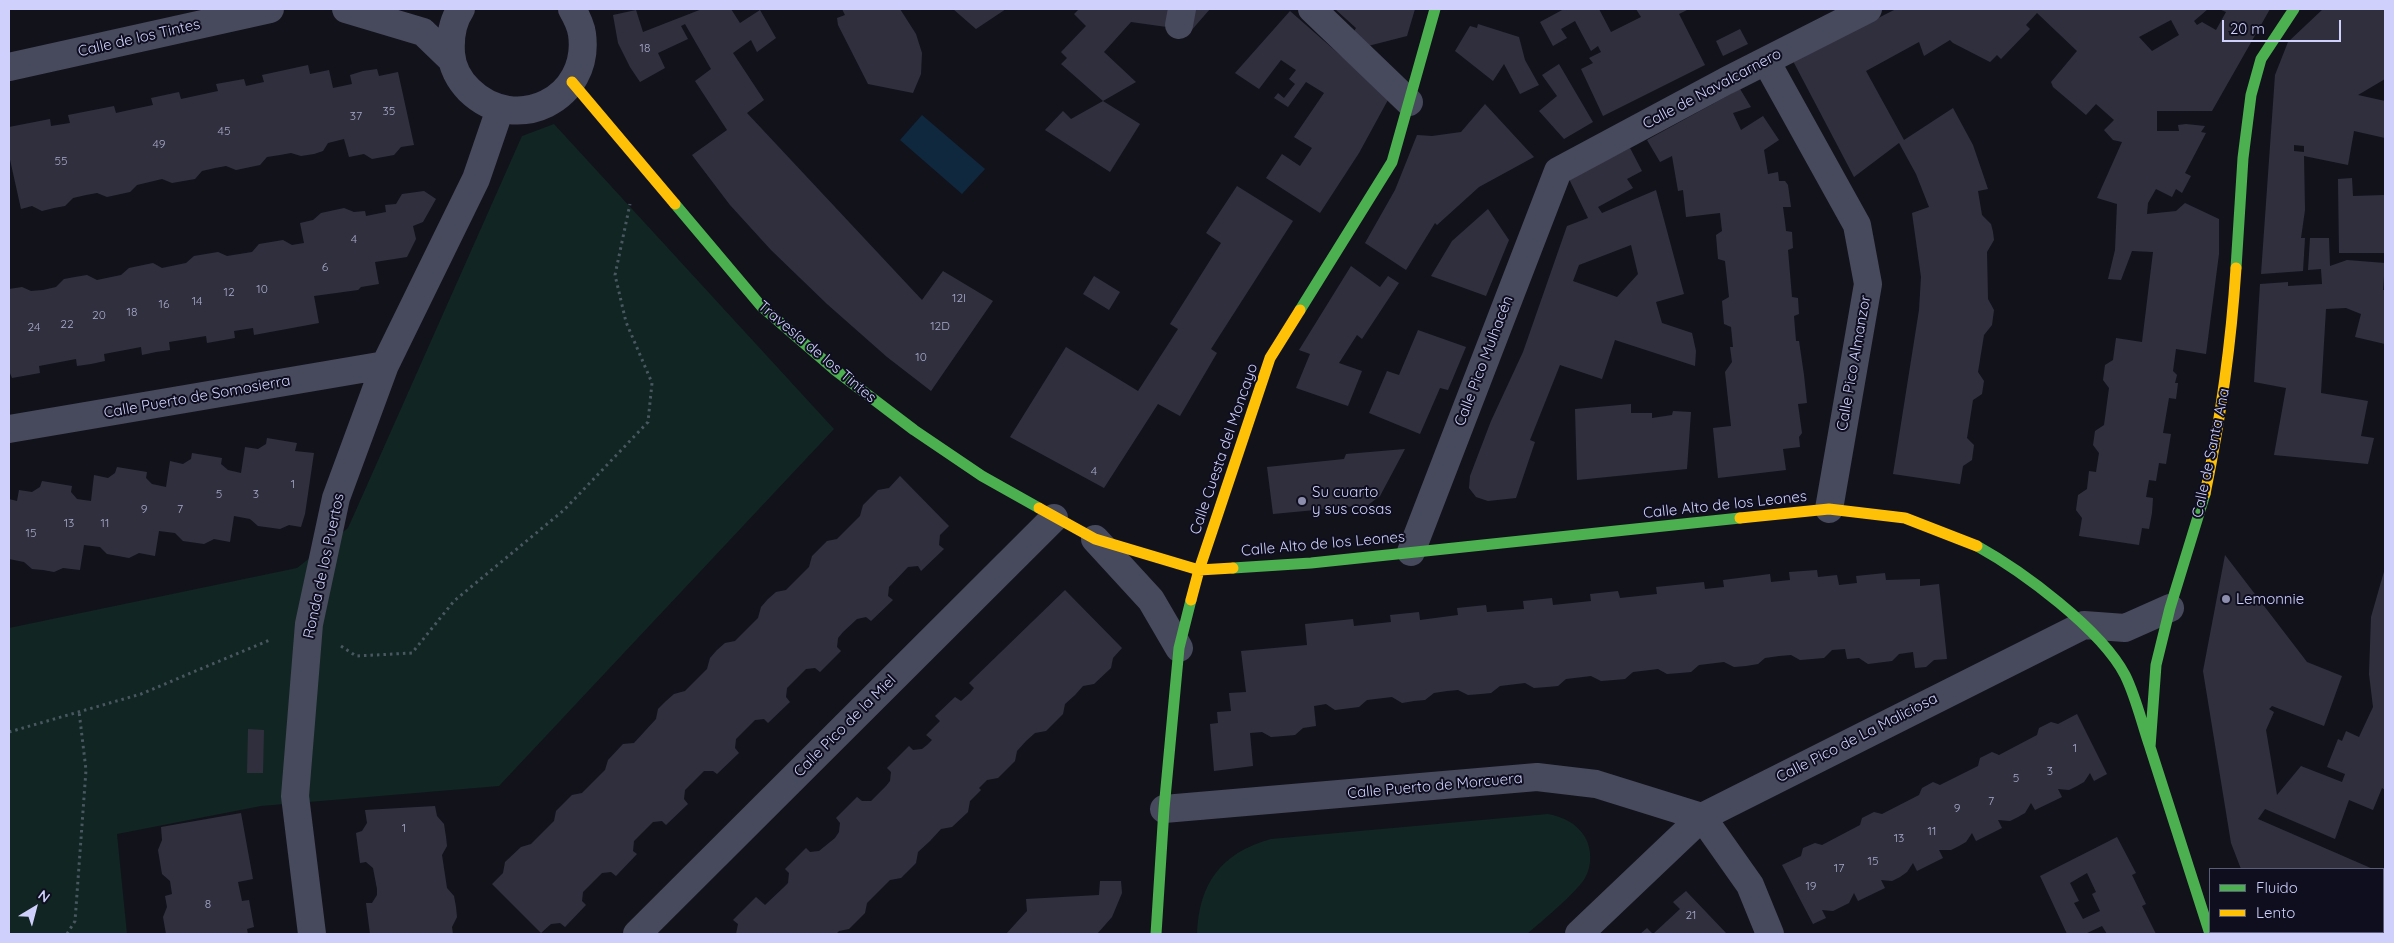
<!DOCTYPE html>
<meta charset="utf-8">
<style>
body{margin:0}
#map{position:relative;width:2394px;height:943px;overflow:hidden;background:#12121b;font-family:Quicksand,sans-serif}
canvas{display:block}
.frame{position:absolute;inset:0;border:10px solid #cfd0fc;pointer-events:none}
.legend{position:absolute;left:2209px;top:868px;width:175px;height:65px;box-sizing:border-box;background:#0e0e1f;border:1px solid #5b5c77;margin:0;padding:6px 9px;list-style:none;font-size:15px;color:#cfd0fc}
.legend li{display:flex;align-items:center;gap:10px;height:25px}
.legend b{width:25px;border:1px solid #5b5c77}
.north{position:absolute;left:10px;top:883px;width:50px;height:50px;-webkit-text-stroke:4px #0e0e1f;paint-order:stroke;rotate:37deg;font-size:14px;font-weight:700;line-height:20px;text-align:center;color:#cfd0fc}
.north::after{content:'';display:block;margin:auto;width:18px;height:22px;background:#cfd0fc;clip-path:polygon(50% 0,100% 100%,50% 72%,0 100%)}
.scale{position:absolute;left:2222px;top:20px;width:119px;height:22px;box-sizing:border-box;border:2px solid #cfd0fc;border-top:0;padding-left:6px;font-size:15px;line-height:18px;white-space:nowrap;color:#cfd0fc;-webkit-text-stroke:4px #0e0e1f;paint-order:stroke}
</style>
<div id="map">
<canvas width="2394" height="943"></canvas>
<div class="frame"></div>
<ul class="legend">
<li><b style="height:6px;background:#4caf50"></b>Fluido</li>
<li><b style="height:6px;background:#ffc107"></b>Lento</li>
</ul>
<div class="north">N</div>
<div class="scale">20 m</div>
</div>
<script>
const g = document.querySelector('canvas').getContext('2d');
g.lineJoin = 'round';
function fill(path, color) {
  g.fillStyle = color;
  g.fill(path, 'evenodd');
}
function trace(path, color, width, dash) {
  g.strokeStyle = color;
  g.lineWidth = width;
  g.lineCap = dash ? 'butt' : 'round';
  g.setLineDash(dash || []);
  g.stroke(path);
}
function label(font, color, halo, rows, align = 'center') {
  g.font = font + ' Quicksand,sans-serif';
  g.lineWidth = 4;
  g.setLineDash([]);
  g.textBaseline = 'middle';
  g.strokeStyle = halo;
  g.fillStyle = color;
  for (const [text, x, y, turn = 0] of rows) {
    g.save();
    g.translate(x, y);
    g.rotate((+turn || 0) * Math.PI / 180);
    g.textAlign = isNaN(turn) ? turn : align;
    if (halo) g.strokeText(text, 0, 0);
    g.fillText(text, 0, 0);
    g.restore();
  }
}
fill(new Path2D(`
 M554,124L834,429L499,786L261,806L117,834L127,934H9V628L297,568L348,528L522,136Z
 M1548,814C1564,817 1576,823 1585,837C1592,849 1592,866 1585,878C1576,893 1542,921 1527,934H1197C1199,883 1221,853 1271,839Z`), '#112523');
fill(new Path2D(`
 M922,115L985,169L962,194L900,140Z`), '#10283e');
fill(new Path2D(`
 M702,9H731L740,23L760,10L776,38L757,52L751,40L733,53L764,100L747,113L922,300L943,271L993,301L931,391L887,357L827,304L771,250L730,205L692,155L727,130L695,81L711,69L685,24L681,26L688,39L658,53L665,68L640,82L630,67L618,43L613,15L636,10L643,32Z
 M842,9H900L916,34L922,53L921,74L913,93L868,84L838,25L837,18L845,15Z
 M953,9H1006L976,29Z
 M1079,9H1177L1174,28L1131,22L1104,52L1136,82L1103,101L1061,64L1067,58L1061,52L1086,26L1074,14Z
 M1189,9H1210L1190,32Z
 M1335,9H1415L1407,36L1364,47L1353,33L1356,28Z
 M1564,9H1599L1611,32L1641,17L1636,9H1689L1679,14L1705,65L1603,116L1581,69L1593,63L1589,58L1601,52L1598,46L1591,51L1575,21L1561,29L1567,38L1553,46L1540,22Z
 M1896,9H2208L2194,21L2197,25L2202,22L2216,30L2226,12L2219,9H2270L2212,111H2157V131H2179L2178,125L2186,124L2205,126L2201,132L2206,133L2185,173L2191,176L2182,193L2176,189L2172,197L2156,189L2148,203L2147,214L2176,211L2185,203L2219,219V254L2206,354L2176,349L2173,371L2177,375L2175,383H2178L2176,399L2169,398L2163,433L2171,434L2166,464L2159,463L2156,481L2149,480L2146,497L2153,498L2152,513L2149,529L2142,528L2139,545L2079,536L2082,518L2076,510L2078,495L2087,489L2089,471L2096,472L2099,453L2093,445L2095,431L2104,425L2109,388L2103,380L2105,365L2113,360L2116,338L2142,342L2153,252L2132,251L2121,280L2108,279L2115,250L2117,204L2097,198L2122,142L2113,140L2104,130L2114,120L2096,104L2086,115L2053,87L2051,82L2077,51L2037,13L2026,25L2030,29L2001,59L1997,55L1990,62L1953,43L1950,40L1924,56L1919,42L1866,71L1904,140L1953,108L1973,145L1988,189L1978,191L1982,215L1991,224L1993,232L1994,240L1987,252L1988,299L1994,310L1992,325L1984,335L1978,372L1984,381L1982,394L1973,400L1967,438L1974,445L1972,460L1963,466L1960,484L1893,474L1919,310L1921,277L1912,213L1929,207L1916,174L1899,143L1854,177L1793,61ZM2171,20L2179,35L2152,51L2139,37Z
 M2323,9H2385V79L2358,95L2385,101V138L2354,131L2348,165L2304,156L2305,210L2301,238H2305L2303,271L2261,274L2275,75L2288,42ZM2294,145L2304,146V152L2294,151Z
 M1290,11L1389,98L1359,153L1320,213L1266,178L1282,154L1300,166L1312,148L1294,137L1324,93L1306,82L1288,107L1274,98L1278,93L1284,98L1295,84L1289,79L1296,70L1281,60L1259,89L1235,73Z
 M1478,24L1519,37L1525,60L1539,85L1520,94L1504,64L1493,81L1455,51L1470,26L1477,28Z
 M1740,29L1748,44L1723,56L1716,41Z
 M1559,64L1593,122L1564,139L1539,111L1557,96L1542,75Z
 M308,65L310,74L329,70L333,88L352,84L350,75L363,71L377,69L379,76L398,72L414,145L401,147L394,155L372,159L364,154L349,157L344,139L328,143L323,151L314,154L301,156L291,153L280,155L267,157L260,165L236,170L226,166L215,168L202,171L195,179L172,183L162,179L137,185L130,192L107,197L97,193L86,195L73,198L65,206L54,208L42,211L32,206L21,209L9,155V127L50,119L51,126L70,123L68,115L114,106L116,113L134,109L153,105L151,98L179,92L181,99L218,91L216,84L244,79L246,86L264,82L262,75Z
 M1740,89L1751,107L1733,113L1741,130L1763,116L1779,140L1764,150L1768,174L1778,172L1779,181H1785L1788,185L1791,207H1783L1785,222L1786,231L1792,232L1793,248L1788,250L1792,297L1798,298L1799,314L1794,316L1796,341H1799L1804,375L1807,403L1798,404L1802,433L1799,437L1800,447L1783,449L1786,470L1718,478L1713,428L1731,426L1725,372L1732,362L1730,347H1733L1731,327L1724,324L1722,301L1729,297L1725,261L1718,259L1716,235L1722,231L1720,213L1686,217L1683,190L1678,191L1672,156L1660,162L1647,140Z
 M1103,101L1140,124L1110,172L1045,130L1063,111L1071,119Z
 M1485,104L1534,157L1479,187L1437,225L1435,223L1406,270L1365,243L1395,190L1417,135L1432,136L1461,132Z
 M1630,148L1642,171L1627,179L1633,188L1598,207L1602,213L1656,190L1684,294L1656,302L1662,323L1692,333L1696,351L1695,366L1615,340L1602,379L1560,365L1530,440L1535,442L1516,498L1488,501L1476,497L1469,488L1470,476L1491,421L1523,352L1567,226L1588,218L1569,179ZM1631,245L1638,274L1617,297L1573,281L1579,265Z
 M2352,178L2353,196L2385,195V253H2339L2338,179Z
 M1237,186L1293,221L1211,349L1217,353L1180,416L1158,404L1104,488L1010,437L1066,347L1138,391L1178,329L1170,324L1221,243L1206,233Z
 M424,191L436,199L423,222L413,226L416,239L407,257L375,262L379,284L361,287L358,290L314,296L319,323L254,335L253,328L234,331L235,338L207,343L206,336L169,342L170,350L156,352L142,355L141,347L104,354L105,361L91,364L77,366L76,359L39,366L40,373L12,378L9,371V289L22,287L31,291L43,290L56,287L64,279L75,277L87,275L97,280L121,275L129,268L153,263L162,268L186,263L194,256L218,252L227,256L252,252L259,244L283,240L292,245L304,243L300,223L313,220L321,213L344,208L354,212L365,211L366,216L386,212L385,205L396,204L402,194Z
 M1488,209L1509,240L1486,296L1431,276L1452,241Z
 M2310,238H2329L2330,266L2347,260L2385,263L2383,290H2385V344L2355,337L2361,314L2346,308L2326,309L2321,393L2368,401L2361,436L2374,438L2368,464L2274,455L2286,388L2254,382L2260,284L2288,282V286L2322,284L2321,269L2308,270Z
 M1351,266L1380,287L1388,276L1399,283L1362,339L1357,335L1339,363L1362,371L1348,406L1296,388L1310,354L1299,350Z
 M1094,276L1120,292L1109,310L1083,294Z
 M1418,330L1466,347L1448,390L1440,388L1420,434L1369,413L1387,371L1399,375Z
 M1631,404V413H1652V418L1672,415L1673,411L1691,412L1687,469L1577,480L1575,409Z
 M267,438L297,443L295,451L314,453L305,514L301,527L289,525L280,529L258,526L250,519L234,516L230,542L214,539L204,544L183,541L175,533L159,531L155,556L139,553L129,558L107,554L100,547L84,545L80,570L63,568L54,572L43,570L32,569L24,562L9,559V499L17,501L19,490L32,492L40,487L42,481L72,486L71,492L77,499L91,501L94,475L108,478L115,473L117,467L147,472L146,478L152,484L166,487L170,461L183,464L191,459L192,453L222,458L221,464L228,470L241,473L245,447L258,449L266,444Z
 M1405,449L1380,496L1368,505L1273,514L1267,467L1344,459L1346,454Z
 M900,476L949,526L940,535L939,545L944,549L921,571L918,566L908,567L889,587L888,596L893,600L871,621L866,617L857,619L843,632L838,638L837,647L841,651L820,672L815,668L806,669L787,688L786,697L790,702L768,723L764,719L755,720L736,739L735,748L739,753L717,774L713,771H704L685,790L684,799L688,804L666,825L662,821L653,822L634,841L633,851L637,854L616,876L611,872L602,873L583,892L582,901L586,905L565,927L560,923L551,924L541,933L492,884L503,873L505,862L521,847L531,844L554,821L556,811L572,795L582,793L605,770L608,760L623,744L634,743L656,719L658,709L666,701L674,694L685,691L707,669L710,658L717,650L725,643L735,641L758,618L761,607L768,599L776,592L786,590L809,567L812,556L827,541L837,539L860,516L863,505L878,490L889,488Z
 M2225,555L2307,662L2342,676L2324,726L2272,706L2269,709L2274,712L2266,730L2277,795L2301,766L2342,782L2345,774L2327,767L2338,739L2342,741L2346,731L2359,737L2373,707L2369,674L2371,617L2385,568V790L2382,788L2373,810L2349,800L2335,839L2265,809L2258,819L2373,869H2241L2231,843L2203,671Z
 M1817,570L1818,577L1837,575L1839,585L1857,583L1856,576L1885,573L1886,580L1920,579V586L1939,584L1947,659L1934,660L1926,667L1915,668L1913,652L1899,654L1892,661L1868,664L1859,658L1847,659L1845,649L1832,650L1824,658L1800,660L1791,655L1779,656L1765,658L1758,664L1746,666L1734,667L1724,662L1699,665L1691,672L1680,673L1667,674L1658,669L1633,672L1625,679L1614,680L1601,681L1591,676L1566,679L1558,686L1547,687L1534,688L1525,683L1500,686L1491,693L1481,694L1468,695L1458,690L1447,691L1434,693L1425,700L1414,701L1402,703L1392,697L1367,700L1359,707L1335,710L1326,704L1314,706L1316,726L1303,728L1295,735L1284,736L1271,737L1262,732L1250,733L1253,766L1214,771L1210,724L1218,723L1217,712L1231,711L1229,693L1246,692L1241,651L1307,645L1305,624L1353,619L1354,626L1391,622L1390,615L1419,612L1420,620L1458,615L1457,608L1486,605L1487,612L1524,609L1523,601L1552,598L1553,605L1591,601L1590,594L1618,591L1620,598L1657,594L1656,587L1704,582L1705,589L1724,587L1723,580L1770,574L1771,582L1790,580L1789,572Z
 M1065,590L1122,648L1113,658L1111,668L1094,684L1083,686L1075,695L1065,704L1063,714L1046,731L1035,733L1026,741L1017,751L1015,761L998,778L987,780L979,788L981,790L970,801L968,812L952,827L941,829L930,841L918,852L916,863L901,878L890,880L867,903L865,913L849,929L839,931L836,934H736L738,924L733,920L756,897L765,905L783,888L788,883L789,873L785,869L806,848L810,852L819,851L835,838L839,832L840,823L836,818L857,797L862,801H871L886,786L890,781L891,772L887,768L909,746L913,750L922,749L927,745L932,740L926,735L940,721L935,716L955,697L961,701L970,693L974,688L969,683Z
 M2077,714L2107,774L2094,781L2090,773L2084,782L2077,786L2069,790L2058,789L2062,797L2035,810L2031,803L2025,813L2018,817L2010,821L1998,820L2002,828L1976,841L1972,833L1966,842L1959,846L1951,850H1939L1943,858L1917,871L1913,863L1907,872L1900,877L1892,881L1881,880L1885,888L1858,901L1854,893L1849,903L1833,911L1822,910L1826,918L1813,924L1782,865L1801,856L1803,848L1815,843L1822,845L1860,825L1862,818L1874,812L1882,814L1919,795L1922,788L1933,782L1940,785L1978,766L1980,758L1992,752L1999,755L2037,735L2039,728L2051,722L2058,724Z
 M248,729L264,730L263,773H247Z
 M435,806L437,816L444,824L446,837L447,846L442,855L447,888L454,896L456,907L457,917L452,927L453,934H370L366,903H372L377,895V889L373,868L366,862L360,863L356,833L362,831L367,823L365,810Z
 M241,813L253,879L238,882L242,901L249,900L254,927L247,929L248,934H166L163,917L167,907L165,896L172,894L170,881L162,874L158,850L162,840L161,827Z
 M2117,837L2136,873L2132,875L2146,904L2142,906L2156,934H2107L2102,926L2085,934H2067L2040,876ZM2087,873L2096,892L2092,894L2100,911L2083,919L2074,903L2079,901L2070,883Z
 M2383,874L2385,875V929L2383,931Z
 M1100,881H1121L1122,893L1112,917L1097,934H1006L1027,911L1026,899L1099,895Z
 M1686,891L1727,934H1640L1647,928L1653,934L1680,909L1673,902Z
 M2287,932H2382L2380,934H2293Z`), '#302f3d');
trace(new Path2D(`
 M341,646L356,656L412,653L454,601L564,510L648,422L652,383L626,322L615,275L630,204
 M9,732L141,694L272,639
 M67,934L75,921L86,770L79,711`), '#485760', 3, [2.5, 4]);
trace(new Path2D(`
 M346,9L423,32L452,60
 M461,9C452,22 450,37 451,53C452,66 459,80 469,90C516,136 591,99 582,34C581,26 576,16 572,9
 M1312,9L1409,102
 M1179,25L1182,9
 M1766,61L1857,225L1868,284L1829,509
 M9,67L270,9
 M9,429L385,365
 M1095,539L1151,600L1179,648
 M1411,552L1558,171L1726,81L1868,9
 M1164,809L1537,777L1596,784L1702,817L1750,885L1770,934
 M312,934L295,796L309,624L336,498L385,365L476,179L500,109
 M637,934L1054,518
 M1579,934L1702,817L2084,625L2125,628L2170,608`), '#47495c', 28);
trace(new Path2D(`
 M675,204L761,306L835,370L914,430L982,476L1039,508
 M2236,268L2243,158L2251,95L2261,59L2294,9
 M1300,310L1392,162L1435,9
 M2205,494L2170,608L2156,665L2150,747L2210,934
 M1977,546C2022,571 2101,629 2125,675C2136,697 2142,724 2150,747
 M1233,568L1311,563L1740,518
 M1156,934L1164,809L1179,648L1191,600`), '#4caf50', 11);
trace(new Path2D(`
 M572,82L675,204
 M2205,494C2221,417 2231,346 2236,268
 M1039,508L1095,539L1199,570L1233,568
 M1740,518L1829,509L1905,518L1977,546
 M1191,600L1199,570L1270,358L1300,310`), '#ffc107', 11);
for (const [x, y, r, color] of [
 [1302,501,5,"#8d8ead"],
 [2226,599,5,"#8d8ead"]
]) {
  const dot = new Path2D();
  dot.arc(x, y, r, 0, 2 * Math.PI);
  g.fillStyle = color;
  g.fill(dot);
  trace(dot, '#0e0e1f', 2);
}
label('12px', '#a7a8cc', null, [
 ["18",645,48],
 ["35",389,111],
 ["37",356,116],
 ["45",224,131],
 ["49",159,144],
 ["55",61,161],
 ["4",354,239],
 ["6",325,267],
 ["10",262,289],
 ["12",229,292],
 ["12I",959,298],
 ["14",197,301],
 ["16",164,304],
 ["18",132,312],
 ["20",99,315],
 ["22",67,324],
 ["12D",940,326],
 ["24",34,327],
 ["10",921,357],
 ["4",1094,471],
 ["1",293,484],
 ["5",219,494],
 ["3",256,494],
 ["9",144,509],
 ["7",180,509],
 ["13",69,523],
 ["11",105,523],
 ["15",31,533],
 ["1",2075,748],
 ["3",2050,771],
 ["5",2016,778],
 ["7",1991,801],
 ["9",1957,808],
 ["1",404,828],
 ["11",1932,831],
 ["13",1899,838],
 ["15",1873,861],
 ["17",1839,868],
 ["19",1811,886],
 ["8",208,904],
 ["21",1691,915]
]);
label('15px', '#cfd0fc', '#0e0e1f', [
 ["Calle de los Tintes",139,38,-13],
 ["Calle de Navalcarnero",1712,89,-28],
 ["Travesía de los Tintes",817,352,40],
 ["Calle Pico Mulhacén",1484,361,-69],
 ["Calle Pico Almanzor",1854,363,-80],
 ["Calle Puerto de Somosierra",197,397,-10],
 ["Calle Cuesta del Moncayo",1224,449,-71],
 ["Calle de Santa Ana",2211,453,-78],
 ["Calle Alto de los Leones",1725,505,-6],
 ["Calle Alto de los Leones",1323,544,-5],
 ["Ronda de los Puertos",324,566,-78],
 ["Calle Pico de la Miel",845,726,-45],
 ["Calle Pico de La Maliciosa",1857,738,-27],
 ["Calle Puerto de Morcuera",1435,786,-5]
]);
label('15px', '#cfd0fc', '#0e0e1f', [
 ["Su cuarto",1312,492],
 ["y sus cosas",1312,509],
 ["Lemonnie",2236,599]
], 'left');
</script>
